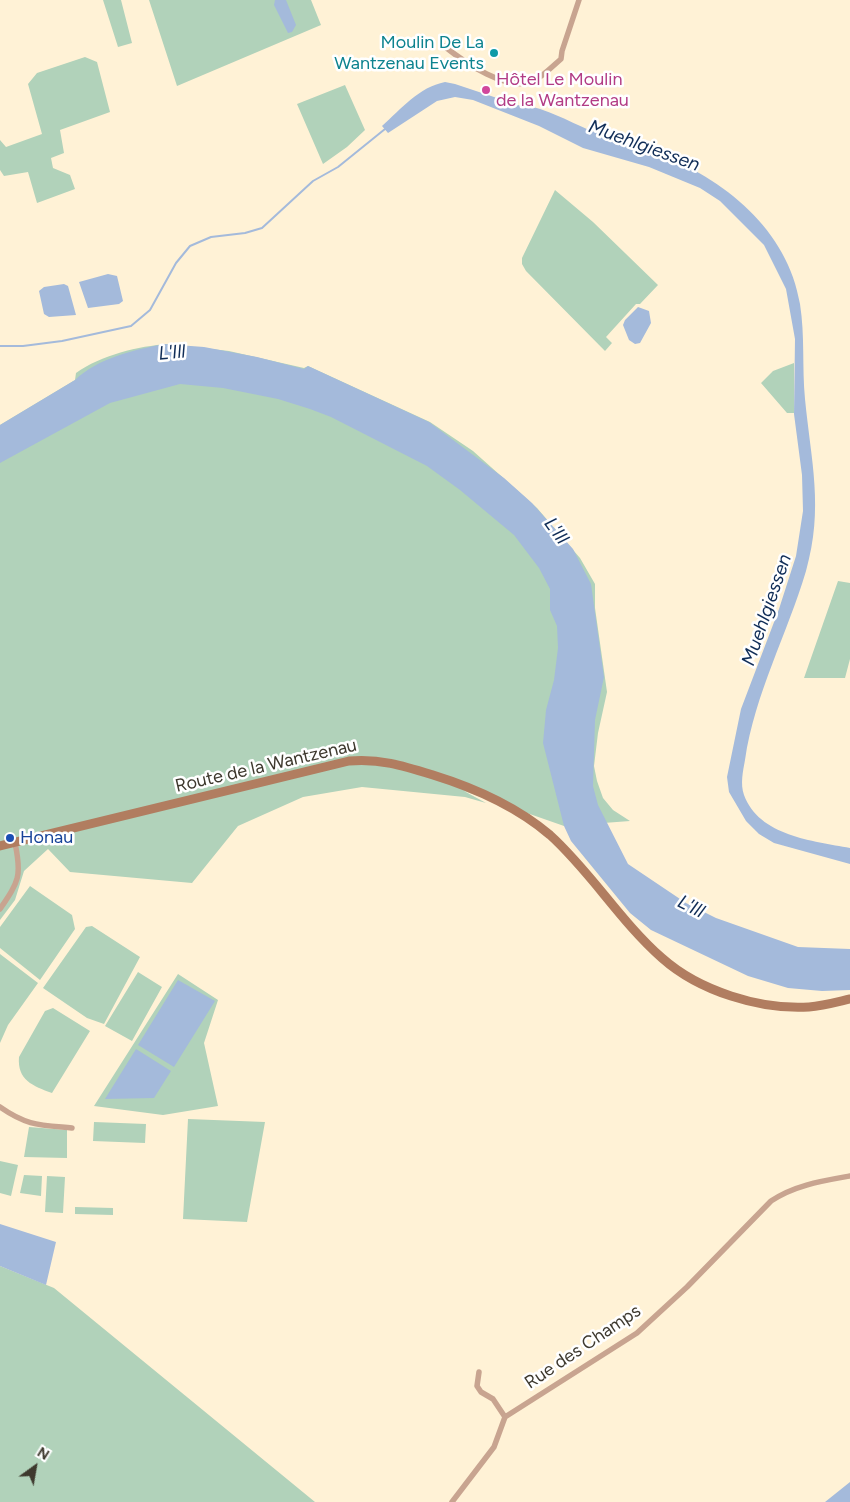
<!DOCTYPE html>
<meta charset="utf-8">
<style>
body{margin:0}
#map{position:relative;width:850px;height:1502px;overflow:hidden;background:#fff2d6;font-family:Figtree,sans-serif}
canvas{display:block}
.north{position:absolute;left:10px;top:1442px;width:50px;height:50px;-webkit-text-stroke:4px #fff;paint-order:stroke;rotate:32deg;font-size:14px;font-weight:700;line-height:20px;text-align:center;color:#3e392e}
.north::after{content:'';display:block;margin:auto;width:18px;height:22px;background:#3e392e;clip-path:polygon(50% 0,100% 100%,50% 72%,0 100%)}
</style>
<div id="map">
<canvas width="850" height="1502"></canvas>
<div class="north">N</div>
</div>
<script>
const g = document.querySelector('canvas').getContext('2d');
g.lineJoin = 'round';
function fill(path, color) {
  g.fillStyle = color;
  g.fill(path, 'evenodd');
}
function trace(path, color, width, dash) {
  g.strokeStyle = color;
  g.lineWidth = width;
  g.lineCap = dash ? 'butt' : 'round';
  g.setLineDash(dash || []);
  g.stroke(path);
}
function label(font, color, halo, rows, align = 'center') {
  g.font = font + ' Figtree,sans-serif';
  g.lineWidth = 5;
  g.setLineDash([]);
  g.textBaseline = 'middle';
  g.strokeStyle = halo;
  g.fillStyle = color;
  for (const [text, x, y, turn = 0] of rows) {
    g.save();
    g.translate(x, y);
    g.rotate((+turn || 0) * Math.PI / 180);
    g.textAlign = isNaN(turn) ? turn : align;
    if (halo) g.strokeText(text, 0, 0);
    g.fillText(text, 0, 0);
    g.restore();
  }
}
fill(new Path2D(`
 M103,0H121L132,43L118,47Z
 M149,0H311L321,25L177,86Z
 M85,57L97,62L110,112L60,130L64,153L51,158L53,168L70,175L75,189L37,203L28,172L4,176L0,170V140L6,147L42,134L28,84L37,73Z
 M345,85L365,130L347,147L323,164L297,104Z
 M555,190L593,222L658,285L640,304H636L606,337L612,343L605,351L526,271L522,264V258Z
 M168,344L229,351L304,368L308,366L430,422L473,451L537,508L580,558L595,584V608L607,692L598,733L594,766L597,781L603,798L613,810L630,821L564,826L464,791L486,803L465,797L362,787L303,797L238,826L192,883L70,872L48,849L24,871L15,900L0,920V425L75,380L76,373C101,355 139,346 168,344Z
 M794,363V413H787L761,383L773,371Z
 M838,581L850,583V659L845,678H804Z
 M30,886L72,915L75,929L40,980L0,948V927Z
 M92,926L140,957L104,1024L87,1018L43,988L86,927Z
 M0,954L38,983L8,1025L0,1043Z
 M138,972L162,987L132,1041L105,1026Z
 M178,974L218,1000L204,1043L218,1106L163,1115L94,1106Z
 M53,1008L90,1031L52,1093C33,1086 17,1080 19,1057L45,1011Z
 M188,1119L265,1122L247,1222L183,1219Z
 M94,1122L146,1124L145,1143L93,1141Z
 M29,1127L67,1130V1158L24,1157Z
 M0,1161L18,1165L11,1196L0,1193Z
 M24,1175L42,1176L41,1196L20,1193Z
 M47,1176L65,1177L63,1213L45,1212Z
 M75,1207L113,1208V1215L75,1214Z
 M0,1266L54,1288L315,1502H0Z`), '#b1d2ba');
fill(new Path2D(`
 M275,0H286L296,25L292,32L288,33L274,5Z
 M445,82L455,84L521,106C543,105 574,125 595,132C615,140 636,145 656,153C724,178 788,230 800,304C805,336 802,367 805,399C811,461 824,508 806,571C787,635 755,693 745,760C743,771 740,784 744,795C759,836 813,841 850,848V864L774,843L759,834L746,821L729,792L727,777L741,709L779,609L796,556L803,511L802,475L794,414L795,339L786,289L764,245L720,201L700,188L649,167L583,148L539,126L473,100L455,97L437,101L388,133L382,126C401,109 419,87 445,82Z
 M108,274L117,276L123,301L119,304L88,308L79,282Z
 M64,284L68,286L76,315L49,317L44,314L39,291L44,287Z
 M638,307L649,311L651,323L640,343L635,344L629,340L623,325L625,320Z
 M164,344L204,347L257,357L304,369L308,366L429,422L504,478L532,503L573,549L591,584L604,677L595,720L593,786L598,805L628,864L686,903L716,918L798,947L850,949V990L822,991L788,988L748,976L651,930L630,913L571,841L564,826L543,743L546,710L554,680L558,648L557,626L550,610V589L539,568L514,535L460,490L427,466L331,417L310,409L278,399L223,388L180,384L110,403L0,463V425L75,380C98,358 134,350 164,344Z
 M178,980L215,1001L174,1067L138,1045Z
 M136,1049L171,1071L154,1098L105,1099Z
 M0,1224L56,1242L46,1285L0,1266Z
 M850,1482V1502H825Z`), '#a4badb');
trace(new Path2D(`
 M0,346H23L62,341L131,326L150,310L176,263L190,246L211,237L245,233L262,228L313,181L338,167L385,129`), '#a4badb', 2);
trace(new Path2D(`
 M444,46C464,62 508,93 534,81C543,76 553,66 561,59L562,51L579,0
 M0,909C19,881 22,876 15,843
 M0,1107C27,1126 40,1125 72,1128
 M479,1372L477,1386L481,1392L493,1399L505,1417
 M452,1502L494,1447L505,1417L637,1333L687,1287L771,1201C795,1185 822,1181 850,1176`), '#c8a490', 5.5);
trace(new Path2D(`
 M0,846L349,761C379,758 404,766 433,775C475,788 516,806 550,835C591,872 620,921 662,958C699,991 760,1010 809,1007C823,1006 837,1002 850,999`), '#b17d60', 9);
for (const [x, y, r, color] of [
 [494,53,5,"#0f9aa8"],
 [486,90,5,"#d1479c"],
 [10,838,5,"#1a4fb4"]
]) {
  const dot = new Path2D();
  dot.arc(x, y, r, 0, 2 * Math.PI);
  g.fillStyle = color;
  g.fill(dot);
  trace(dot, '#fff', 2);
}
label('18px', '#0d838f', '#fff', [
 ["Moulin De La",484,43],
 ["Wantzenau Events",484,64]
], 'right');
label('18px', '#b23c85', '#fff', [
 ["Hôtel Le Moulin",496,80],
 ["de la Wantzenau",496,101]
], 'left');
label('18px', '#3e392e', '#fff', [
 ["Route de la Wantzenau",266,766,-13],
 ["Rue des Champs",583,1347,-34]
]);
label('18px', '#164399', '#fff', [
 ["Honau",20,838]
], 'left');
label('italic 19px', '#102d57', '#fff', [
 ["Muehlgiessen",644,146,20],
 ["L'Ill",172,353,-5],
 ["L'Ill",556,531,54],
 ["Muehlgiessen",767,610,-71],
 ["L'Ill",691,907,27]
]);
</script>
